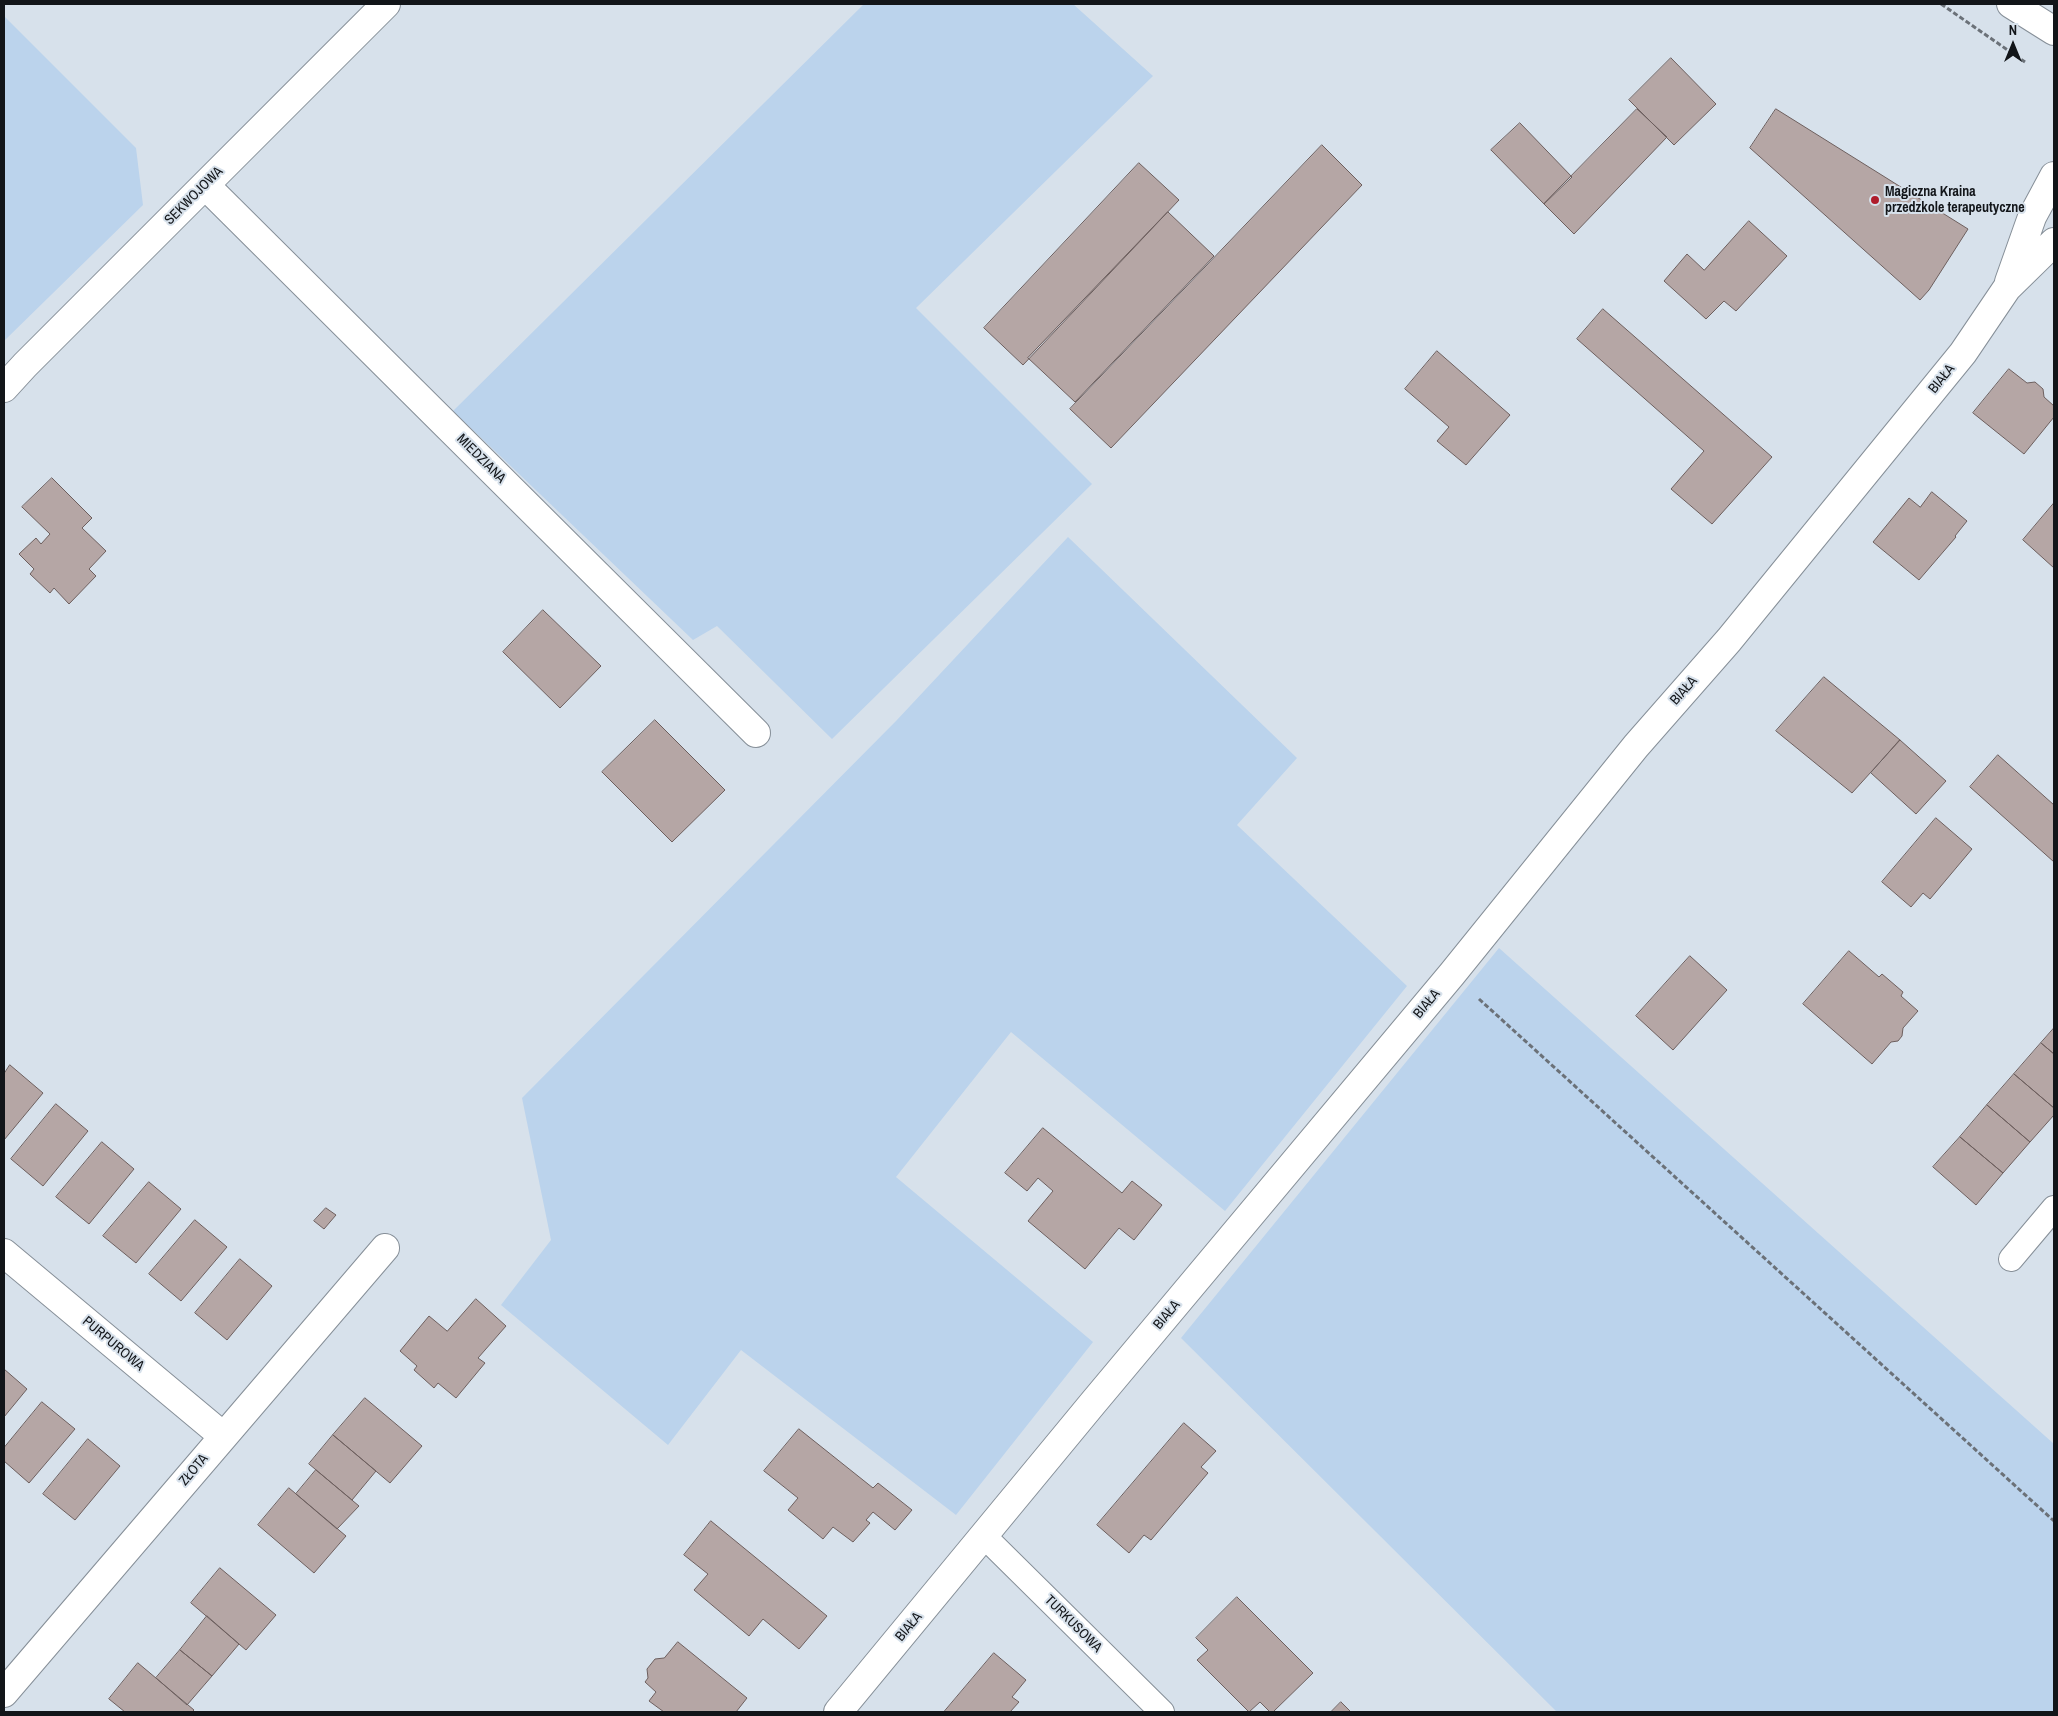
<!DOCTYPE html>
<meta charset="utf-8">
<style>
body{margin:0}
#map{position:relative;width:2058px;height:1716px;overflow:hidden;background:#d7e1eb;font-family:"Archivo Narrow",sans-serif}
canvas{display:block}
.frame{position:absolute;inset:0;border:5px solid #121519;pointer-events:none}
.north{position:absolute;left:1988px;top:20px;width:50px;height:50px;-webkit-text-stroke:4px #d7e1eb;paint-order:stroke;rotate:0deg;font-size:14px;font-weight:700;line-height:20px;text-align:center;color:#121519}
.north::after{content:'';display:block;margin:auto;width:18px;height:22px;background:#121519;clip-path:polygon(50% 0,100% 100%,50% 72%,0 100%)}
</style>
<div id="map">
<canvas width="2058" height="1716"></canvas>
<div class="frame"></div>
<div class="north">N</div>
</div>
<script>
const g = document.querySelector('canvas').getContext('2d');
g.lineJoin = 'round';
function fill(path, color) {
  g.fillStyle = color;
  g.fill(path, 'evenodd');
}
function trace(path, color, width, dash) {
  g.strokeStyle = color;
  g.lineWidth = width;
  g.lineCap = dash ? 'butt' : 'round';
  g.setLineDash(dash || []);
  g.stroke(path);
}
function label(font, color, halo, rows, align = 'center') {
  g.font = font + ' "Archivo Narrow",sans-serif';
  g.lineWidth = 4;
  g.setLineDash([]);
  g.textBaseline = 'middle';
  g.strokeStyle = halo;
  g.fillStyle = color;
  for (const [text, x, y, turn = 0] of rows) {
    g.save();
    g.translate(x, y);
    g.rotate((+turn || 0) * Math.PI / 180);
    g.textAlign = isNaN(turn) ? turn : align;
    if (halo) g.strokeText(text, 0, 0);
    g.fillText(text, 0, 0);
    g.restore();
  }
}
fill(new Path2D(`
 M864,4H1073L1153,76L916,308L1092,484L832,739L717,626L693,640L453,411Z
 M4,16L136,148L143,205L4,341Z
 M1068,537L1297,758L1237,825L1407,986L1225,1211L1011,1032L896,1177L1093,1342L956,1515L741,1350L668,1445L501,1305L551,1240L522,1098L896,721Z
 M1499,948L2054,1444V1712H1557L1181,1338Z`), '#bbd3ec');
const building = new Path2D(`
 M1671,58L1716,104L1674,145L1629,100Z
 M1637,109L1667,137L1574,234L1544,204Z
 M1776,109L1968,229L1929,290L1920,300L1750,148Z
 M1520,123L1572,177L1544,204L1491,150Z
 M1322,145L1362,185L1111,448L1070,409Z
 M1139,163L1179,200L1023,365L984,328Z
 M1168,212L1214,256L1075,402L1028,358Z
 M1749,221L1787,256L1736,311L1724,301L1706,319L1664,281L1687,254L1704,270Z
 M1603,309L1772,457L1712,524L1671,489L1704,451L1577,339Z
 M1437,351L1510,415L1466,465L1437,441L1449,427L1405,389Z
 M2009,369L2027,383L2035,382L2043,389L2044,397L2054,406V417L2024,454L1973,413Z
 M52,478L92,518L82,528L106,551L89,569L96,576L69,604L54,588L50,593L30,574L34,569L19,554L36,538L41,544L50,534L22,507Z
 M1932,492L1967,521L1955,536L1956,537L1919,580L1873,542L1909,498L1920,507Z
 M2054,503V568L2023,540Z
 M543,610L601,666L560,708L503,652Z
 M1824,677L1900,740L1852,793L1776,731Z
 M655,720L725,790L672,842L602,772Z
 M1900,740L1946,781L1916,814L1871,773Z
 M1998,755L2054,805V862L1970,787Z
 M1936,818L1972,849L1930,899L1923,893L1911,907L1882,882Z
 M1849,951L1879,977L1882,974L1903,992L1901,996L1918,1011L1903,1028L1902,1036L1898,1041L1891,1042L1872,1064L1803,1004Z
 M1690,956L1727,990L1673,1050L1636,1016Z
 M2054,1028V1054L2041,1043Z
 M2041,1043L2054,1054V1108L2014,1074Z
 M10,1065L43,1093L4,1140V1074Z
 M2014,1074L2054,1108V1115L2030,1142L1987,1105Z
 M56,1104L88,1131L43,1186L11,1159Z
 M1987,1105L2030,1142L2003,1173L1960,1137Z
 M1043,1128L1122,1193L1132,1181L1162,1205L1134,1240L1119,1228L1085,1269L1028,1221L1053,1191L1038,1178L1027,1191L1005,1173Z
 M1960,1137L2003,1173L1976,1205L1933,1167Z
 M102,1142L134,1169L89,1224L56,1197Z
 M149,1182L181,1209L136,1263L103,1236Z
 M326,1208L336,1215L324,1229L314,1221Z
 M195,1220L227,1247L181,1301L149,1274Z
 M240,1259L272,1286L227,1340L195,1313Z
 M476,1299L506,1326L478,1358L485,1363L456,1398L438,1383L434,1388L414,1370L417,1366L400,1351L429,1316L447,1331Z
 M4,1369L27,1389L4,1417Z
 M365,1398L422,1446L390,1483L333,1435Z
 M42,1402L75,1429L29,1483L4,1461V1448Z
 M1184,1423L1216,1451L1201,1467L1208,1473L1151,1540L1144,1535L1129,1553L1097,1525Z
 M799,1429L873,1488L878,1483L912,1510L895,1530L873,1512L866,1520L870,1523L853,1542L833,1527L823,1539L788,1510L798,1498L764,1471Z
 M333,1435L376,1471L352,1500L309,1464Z
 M88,1439L120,1466L75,1520L43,1494Z
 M316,1470L359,1506L337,1529L296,1494Z
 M289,1488L346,1536L314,1573L258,1525Z
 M711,1521L827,1616L799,1649L763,1619L749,1636L694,1590L708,1574L684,1555Z
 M220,1568L276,1615L246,1650L191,1603Z
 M1237,1597L1313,1673L1273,1712H1270L1260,1702L1249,1712L1197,1660L1208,1650L1196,1638Z
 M207,1616L239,1644L212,1676L180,1650Z
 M678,1642L747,1698L736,1712H664L649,1701L656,1692L645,1682L648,1678L647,1669L655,1659L664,1658Z
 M180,1650L212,1676L187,1705L156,1678Z
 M994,1653L1026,1680L1012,1697L1019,1702L1010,1712H944Z
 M138,1663L194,1710L192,1712H125L109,1699Z
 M1341,1702L1351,1712H1331Z`);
fill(building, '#b5a6a5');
trace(building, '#6d5f5e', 1);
const service = new Path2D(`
 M2011,1259L2054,1208
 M984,1536L1162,1712`);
const minor = new Path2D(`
 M205,185L756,733
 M2009,282L2032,217L2054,176
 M4,388L25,365L386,4
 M4,1253L223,1436
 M4,1693L385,1248
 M838,1712L1093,1403L1452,974L1636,746L1729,640L1963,353L2007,288L2054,242`);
const tertiary = new Path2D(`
 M2011,4L2054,31`);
trace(service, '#868f98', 26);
trace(minor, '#868f98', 30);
trace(tertiary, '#868f98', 30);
trace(new Path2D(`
 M1941,4L2025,62
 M1479,999L2054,1521`), '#6b7178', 3, [5, 2.5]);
trace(service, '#fff', 24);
trace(minor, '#fff', 28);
trace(tertiary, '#fff', 28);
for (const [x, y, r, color] of [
 [1875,200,5,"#af1c2b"]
]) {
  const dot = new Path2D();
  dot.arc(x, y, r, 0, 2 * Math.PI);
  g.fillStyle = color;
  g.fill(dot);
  trace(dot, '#d7e1eb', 2);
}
label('bold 14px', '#121519', '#d7e1eb', [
 ["Magiczna Kraina",1885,192],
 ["przedzkole terapeutyczne",1885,208]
], 'left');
label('14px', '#121519', '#d7e1eb', [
 ["SEKWOJOWA",194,196,-45],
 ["BIAŁA",1942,379,-51],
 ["MIEDZIANA",481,459,45],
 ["BIAŁA",1684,691,-48],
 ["BIAŁA",1427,1004,-50],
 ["BIAŁA",1167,1315,-50],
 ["PURPUROWA",113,1344,40],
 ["ZŁOTA",194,1470,-50],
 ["TURKUSOWA",1073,1624,45],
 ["BIAŁA",909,1627,-50]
]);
</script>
